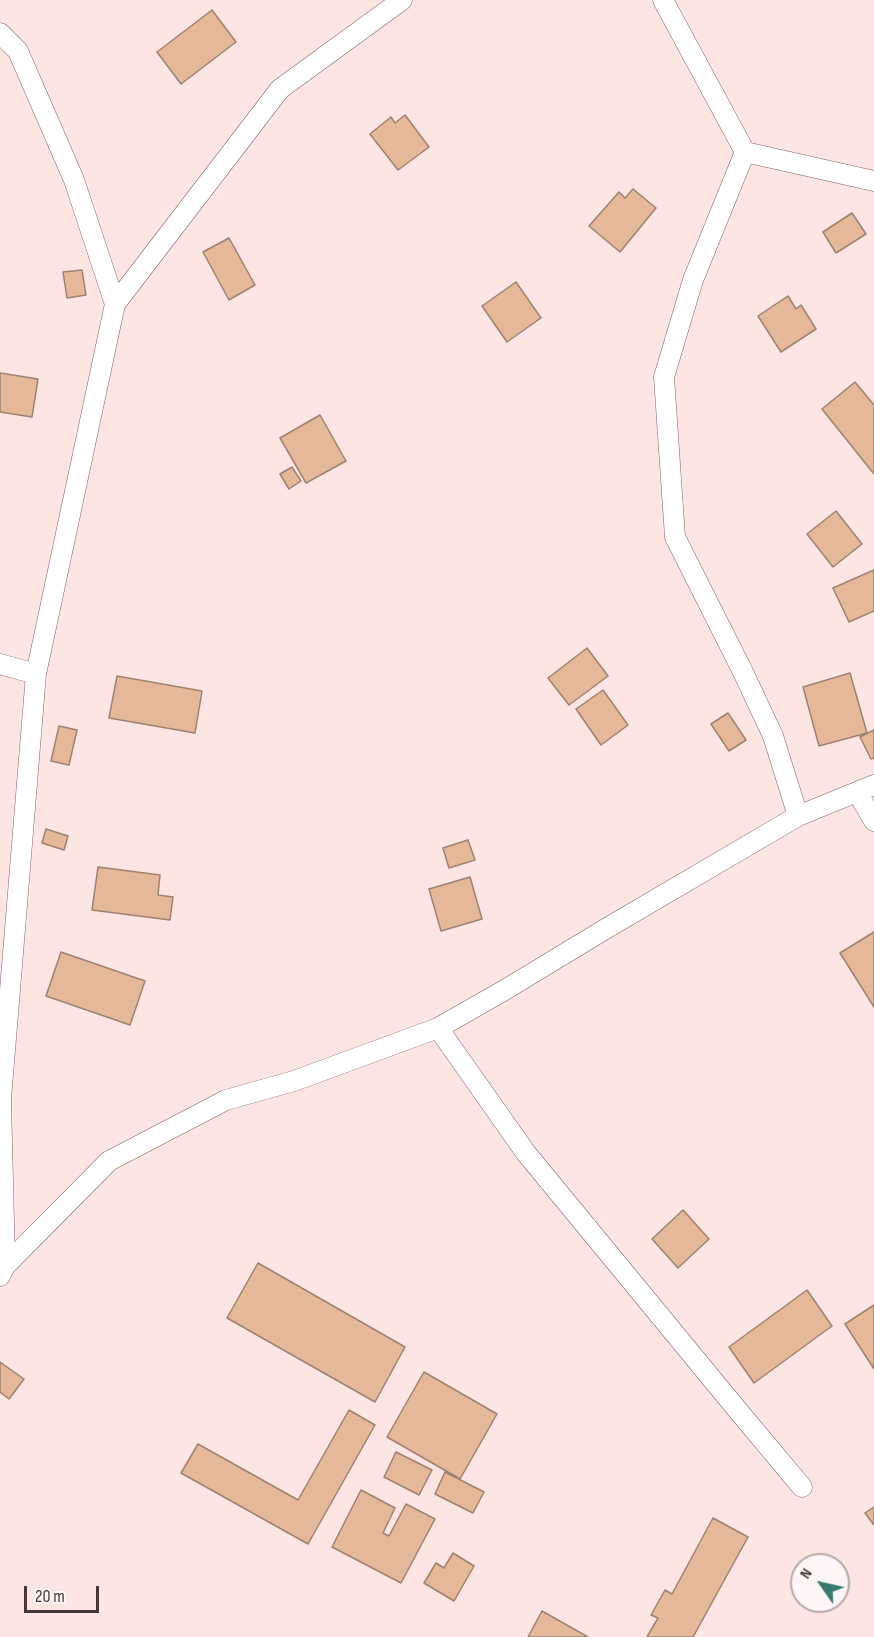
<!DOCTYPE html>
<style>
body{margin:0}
#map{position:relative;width:874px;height:1637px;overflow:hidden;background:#fce5e3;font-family:"Sofia Sans Condensed",sans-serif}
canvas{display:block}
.north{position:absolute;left:790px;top:1553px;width:60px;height:60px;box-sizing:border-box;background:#fef6f6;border:2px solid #b5aaaa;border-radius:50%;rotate:304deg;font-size:16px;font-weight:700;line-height:24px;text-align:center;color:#473837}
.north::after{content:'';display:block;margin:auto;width:21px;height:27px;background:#387b6e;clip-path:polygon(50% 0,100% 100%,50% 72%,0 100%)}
.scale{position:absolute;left:24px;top:1586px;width:75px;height:27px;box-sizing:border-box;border:3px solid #473837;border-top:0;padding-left:8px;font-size:18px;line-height:21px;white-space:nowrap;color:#473837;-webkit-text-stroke:4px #fef6f6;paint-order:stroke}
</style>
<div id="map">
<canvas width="874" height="1637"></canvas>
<div class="north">N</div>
<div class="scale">20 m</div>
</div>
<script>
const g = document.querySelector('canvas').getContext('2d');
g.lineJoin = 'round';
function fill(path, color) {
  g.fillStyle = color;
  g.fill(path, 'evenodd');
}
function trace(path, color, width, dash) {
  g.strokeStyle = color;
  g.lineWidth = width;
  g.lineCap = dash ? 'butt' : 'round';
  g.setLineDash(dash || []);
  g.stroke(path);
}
const building = new Path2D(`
 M212,10L236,42L181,84L157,52Z
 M405,115L429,147L398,170L370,134L391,117L395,123Z
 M633,189L656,208L620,252L589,226L619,192L625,198Z
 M852,213L866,234L836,253L823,232Z
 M229,238L255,285L229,300L203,252Z
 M82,270L86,295L67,298L63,272Z
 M516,282L541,318L507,342L482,306Z
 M788,296L796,309L801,305L816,329L781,352L758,316Z
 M0,373L38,379L32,417L0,412Z
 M855,382L874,405V474L822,409Z
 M320,415L346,461L306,483L280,438Z
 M292,467L301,481L289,489L280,474Z
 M836,511L862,544L833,567L807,534Z
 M874,570V611L849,622L833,588Z
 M587,648L608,676L569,705L548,678Z
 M850,673L867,733L819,746L803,687Z
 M117,676L202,691L195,733L109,718Z
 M603,690L628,725L601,745L576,709Z
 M728,713L746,740L729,751L711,724Z
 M59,726L77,730L69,765L51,761Z
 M874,730V758L871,759L860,737Z
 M46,829L68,836L64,850L42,843Z
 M468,840L475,860L449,868L443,848Z
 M98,867L160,875L158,895L173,897L170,920L92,910Z
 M470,877L482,919L441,931L429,889Z
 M874,932V1007L840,953Z
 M61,952L145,981L130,1025L46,996Z
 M683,1210L709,1239L678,1268L652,1239Z
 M258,1263L405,1347L375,1402L227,1318Z
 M807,1290L832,1326L754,1383L729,1347Z
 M874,1305V1369L845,1324Z
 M0,1362L24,1379L9,1399L0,1392Z
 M424,1372L497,1414L460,1479L387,1437Z
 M349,1410L375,1425L308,1544L181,1473L198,1444L298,1500Z
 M396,1452L432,1470L419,1495L384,1477Z
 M445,1472L484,1492L473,1513L435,1494Z
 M361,1490L395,1508L383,1533L389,1536L406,1504L435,1519L401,1583L332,1547Z
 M874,1507V1525L865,1513Z
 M713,1518L748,1537L693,1637H647L658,1618L651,1615L665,1590L672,1594Z
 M453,1553L474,1566L454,1601L424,1583L436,1563L444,1568Z
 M542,1611L588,1637H528Z`);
fill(building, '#e6b89a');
trace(building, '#9e8270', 1.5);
const street = new Path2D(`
 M663,0L745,152L874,181
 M0,33L18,51L74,180L115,304
 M745,152L693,280L664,377L675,537L743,672L773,736L798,816
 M0,664L36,674
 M857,792L874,821
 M438,1028L526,1153L740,1413L802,1487
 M5,1266L109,1161L226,1100L294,1081L438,1028L503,991L607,928L798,816L874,785
 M0,1276L5,1266L1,1099L36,674L115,304L280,89L402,0`);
trace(street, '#856462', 21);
trace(street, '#fff', 20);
</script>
